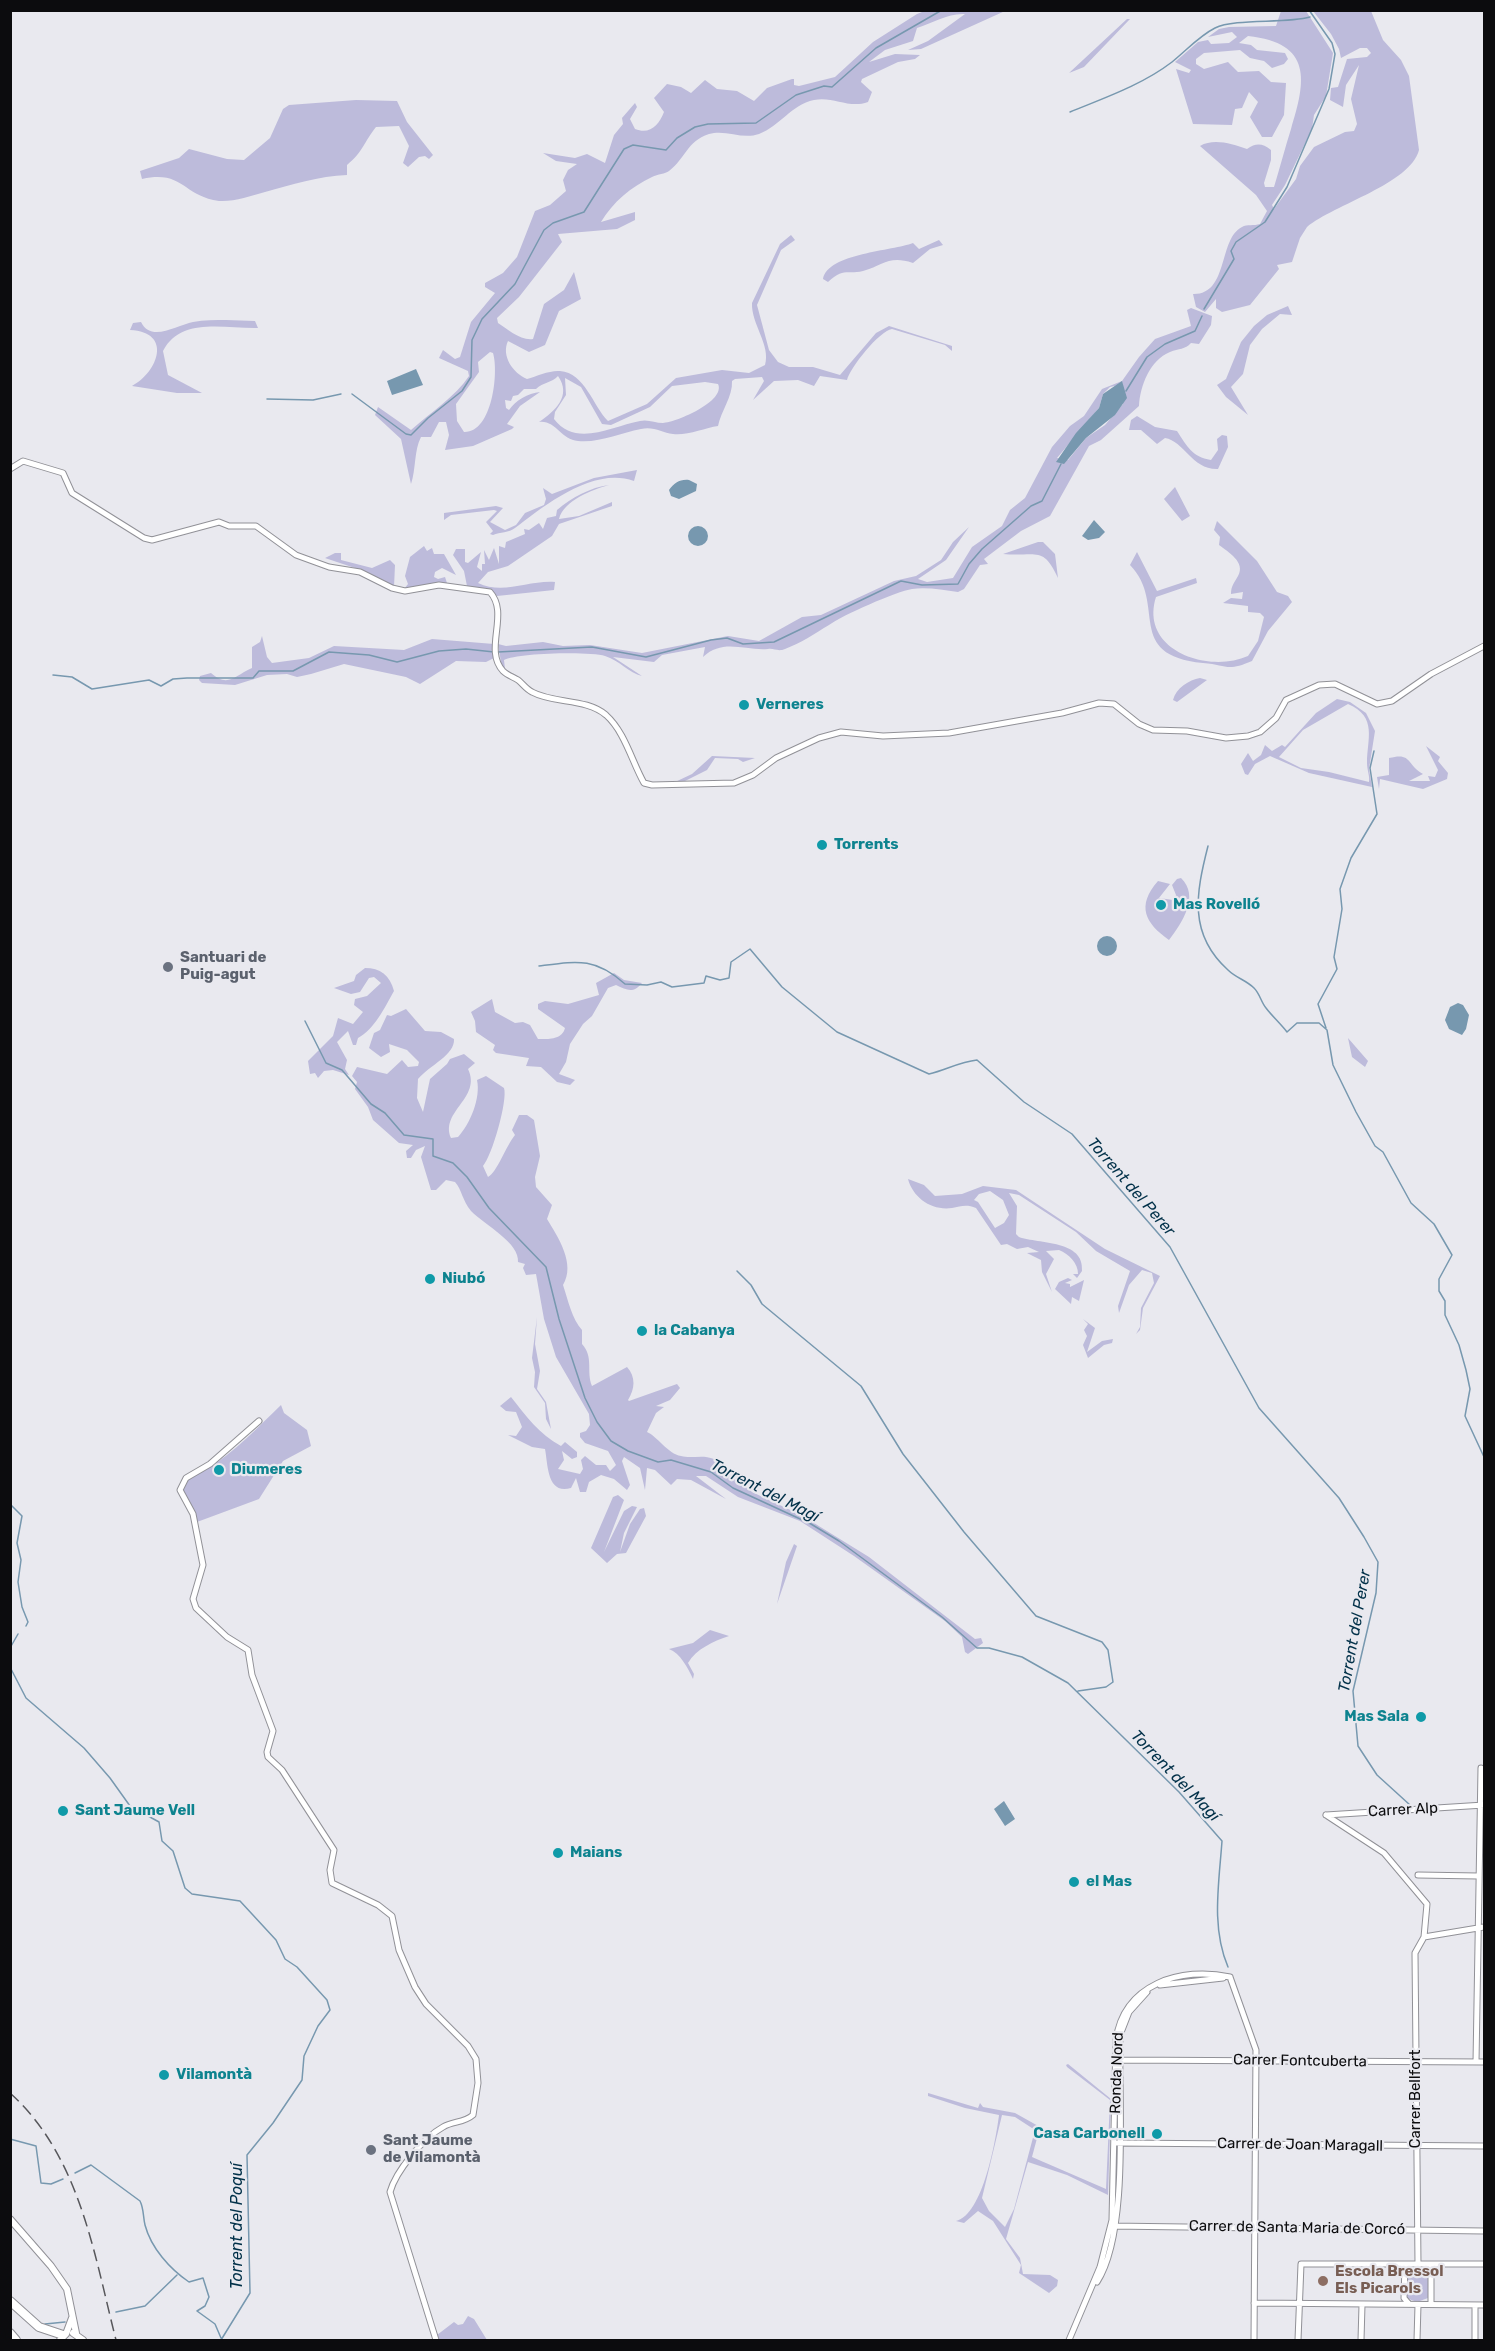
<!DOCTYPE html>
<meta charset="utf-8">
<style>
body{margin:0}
#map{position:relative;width:1495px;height:2351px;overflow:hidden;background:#e9e9ef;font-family:Rubik,sans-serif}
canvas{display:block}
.frame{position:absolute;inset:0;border:12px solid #0c0c0e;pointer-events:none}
</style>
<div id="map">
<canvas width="1495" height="2351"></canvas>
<div class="frame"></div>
</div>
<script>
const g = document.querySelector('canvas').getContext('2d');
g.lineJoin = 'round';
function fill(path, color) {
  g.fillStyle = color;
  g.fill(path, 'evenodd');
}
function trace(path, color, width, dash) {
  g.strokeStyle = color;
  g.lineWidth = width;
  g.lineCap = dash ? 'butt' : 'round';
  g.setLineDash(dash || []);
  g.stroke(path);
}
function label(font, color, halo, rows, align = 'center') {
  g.font = font + ' Rubik,sans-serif';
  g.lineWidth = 4.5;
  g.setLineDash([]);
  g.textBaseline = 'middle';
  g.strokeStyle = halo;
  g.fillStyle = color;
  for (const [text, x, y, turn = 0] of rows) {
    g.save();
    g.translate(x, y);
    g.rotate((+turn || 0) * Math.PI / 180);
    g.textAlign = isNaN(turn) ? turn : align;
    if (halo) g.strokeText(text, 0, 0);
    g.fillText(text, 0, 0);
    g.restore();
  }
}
fill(new Path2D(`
 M927,10L1005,11L921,49L908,50L928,41L965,14C948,13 933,23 917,28L913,41L885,50L869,62L895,54L920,55L915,59L898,62L862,79L861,82L872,92L868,102C849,109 833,96 814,100C791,105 780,126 759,134C742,140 726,129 709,134C686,142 686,158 669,171C665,174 658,174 652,177C631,187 613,202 601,222L635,212V220L617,229L558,234L562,242L519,297L497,318L498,323C507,329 521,341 533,339L544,304L564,290L574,272L581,299L559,311L545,345L529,352L508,341C501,356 513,373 527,379C537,376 550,370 560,371C585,373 593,406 608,421L647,404L676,378L722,370L749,373L765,365C771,345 751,324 752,303L780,244L791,235L795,240L781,250L757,305L769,350L778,362L789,367H813L840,375L876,333L889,326L952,346V351L945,345L892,329C879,331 850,368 847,380L820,376L814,386L798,380L774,381L753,400L764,381L762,377L735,379L732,381C733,396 721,411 718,426C705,428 686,436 673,434C662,433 654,426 641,429C620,433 600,443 578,441C561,440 556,420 539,422C555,411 572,396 558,376C552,383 543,382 536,389H524L518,395L513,396L511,401L505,400L506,408L509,410C515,401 528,393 540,392L520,406L507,424L514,427L512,429L473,446L445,450L449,435L446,422H439L431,437H421C414,450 416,469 411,484L401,439L375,415L378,407L411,430C430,413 455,397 469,376L468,371L439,358L443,350L455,359L460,357L471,322L495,293L485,287V283L503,273L517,257L535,211L550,205L566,191L563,180L568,170L577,164L556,161L543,153L575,158L587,154L605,163L614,135L623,124L622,118L635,103L637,107L630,119L635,129C650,135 659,125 664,112L654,98L667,84L681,87L691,93L705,80L717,89L737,91L754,101L767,88L792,79H794V85L799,86L835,77L873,42L917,14ZM490,352L493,353C499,373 492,433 464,432L457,421L456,404L479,372L478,362ZM565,378L581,387L602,424L611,425L650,407L672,386L705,382L718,384C726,401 677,422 663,423C655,423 648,419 640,421C612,426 576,448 554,419L555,412L566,395Z
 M1281,11H1306L1333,53L1326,96L1314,115L1312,129L1285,185L1272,205L1274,209L1296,179L1300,166L1314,147L1345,132L1354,131L1357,124L1351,99L1359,65L1346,85L1343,107L1330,100L1331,88L1338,87L1347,59L1367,57L1371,53L1367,48H1360L1341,58L1339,49L1331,34L1313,11H1371L1383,40L1401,60L1409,76L1419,150C1410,184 1335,204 1307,227L1300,238L1292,262L1277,265L1279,269L1250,305L1222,312L1216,308V299L1205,312L1196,307L1193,294C1229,295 1218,239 1242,227C1247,224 1254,226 1260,224L1267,211L1256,195L1200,146C1214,138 1232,144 1247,149C1256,143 1262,143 1271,150V160L1264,183L1265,187H1274C1280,167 1285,148 1291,129C1306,81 1313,43 1248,36L1239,43L1251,45L1257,50L1285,53L1288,59L1284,64L1272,68L1264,61L1250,58L1240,50L1204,53L1196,59V64L1204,69L1228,62L1238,72L1259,71L1271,82L1286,83L1284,115L1272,137H1262L1250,117L1258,102L1249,92L1242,108L1235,109L1232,125L1193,124L1176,69L1189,73L1191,70L1175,62L1198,42L1208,40L1211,44L1229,43L1237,37L1232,32L1208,37L1219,29L1229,27L1276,26Z
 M1127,19H1130L1084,67L1069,73Z
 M356,100L397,101L407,122L433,155L429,159L425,156L419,157L408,167L403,163L409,146L399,126L376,127C364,142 363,152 347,165V175C319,176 291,185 265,192C250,196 234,202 219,201C182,196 184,170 142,179L140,171L179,158L189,149L227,159L244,160L270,138L283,109L289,105Z
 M939,240L943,245L930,249L913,263C889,255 884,265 863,271C847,275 844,267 828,282L823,279C828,253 893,251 913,243L919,249Z
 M1288,306L1292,315L1280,314L1262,329L1250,345L1243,374L1231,387L1248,415L1226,397L1217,385L1226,379L1241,342L1254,326L1267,315Z
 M1191,308L1212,316L1211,325L1199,344L1191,343C1185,350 1179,348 1170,352C1150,360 1140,386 1139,406L1101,440L1089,446L1050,516L1021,531L984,559L988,564L980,565L964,589L958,592C943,590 927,587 912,589C897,591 841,616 829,625C814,634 801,643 785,649C778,652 774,648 768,649C745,651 723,638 703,657L705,647L662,655L654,662L613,657L642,676C629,673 619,660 605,656C590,651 516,653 504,660L505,669L525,683L502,668L498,644L506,646L543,642L563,646L590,645L642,653L728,636L759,641L802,617L821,615L894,581L916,576L941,560L953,542L969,527L946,560L918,579L927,582L953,578L972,547L1002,526L1010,510L1025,498L1052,447L1070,426L1084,416L1102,389L1122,381L1139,357L1155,339L1191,326L1187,310ZM1122,382L1123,404L1105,425L1086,438L1068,460L1057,458L1099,408L1103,394L1110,387L1119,385Z
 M226,320L255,321L258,328C226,329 181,316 163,351L168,375L202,393H177L132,386C158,372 173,332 130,330L133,323L141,322C151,343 177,325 193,322C204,320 215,320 226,320Z
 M1137,416L1155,427L1177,431C1187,446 1192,457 1211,460L1218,450L1217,439L1222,435L1227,436L1228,447L1218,469C1192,470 1184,441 1165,438L1157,444L1141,430H1129L1131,420Z
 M637,470L634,481C593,466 544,506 515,528C509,533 500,532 493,535L490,534L493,531L486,522L497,511L494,510L451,515L444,520V513L496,506L503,508L490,522L505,530L516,525L525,513L544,505L546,499L543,488L552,494L594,478Z
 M609,485C592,490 564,500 559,519L579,516L612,502V506L559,524L552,536L508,566L488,572L478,583C503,595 529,580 555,582L554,590L497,596L491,591L467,586L464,571L453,555L456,549H465V562L468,563L481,552L477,567L482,571V564H485L484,550L489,560L494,548L499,564V546L505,548L506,542L525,534L524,529L529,530L539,523L543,529L547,518L556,516L557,510C571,498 591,487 609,485Z
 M1175,487L1190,516L1182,521L1164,499Z
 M1217,521L1257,561L1277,592L1288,596L1292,602L1268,631L1252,661C1227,672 1227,665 1203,663C1123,655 1168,604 1130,565L1137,552L1157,591L1196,578L1197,583L1156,597C1139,650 1208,674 1248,656L1258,641L1264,617L1260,613L1248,612V606L1223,603L1231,598L1242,599L1243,592L1231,594C1231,586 1234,583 1238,576C1246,562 1228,552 1219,545L1220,537L1214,530Z
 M1038,542H1043L1055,554L1058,578C1043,545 1036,557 1003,554Z
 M424,546L427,551L432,548L434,554H444L456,575L442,568L435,572L434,577L438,579L445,577L447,583L404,589L408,584L405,576L410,557Z
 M335,553H341V560L372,568L390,560L395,565L394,587L361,570L325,558Z
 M262,636L267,657L272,663L309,658L334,646L404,650L432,639L494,644V658L486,662L456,661L420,684L406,677L344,664L311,674L297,677L287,674L267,675L235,685L202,683L199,680L200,676L211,673C228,688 234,676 252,668V647L260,642Z
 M1200,678L1207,680L1177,702L1173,700C1176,688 1189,680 1200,678Z
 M1337,699L1350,702L1366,713L1375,731L1369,769L1372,787L1309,773L1270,756L1255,764L1248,775L1245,774L1241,764L1248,753L1253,761L1261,755L1265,745L1272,751L1282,745L1285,747L1316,713ZM1348,704C1378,717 1367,739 1367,763C1367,770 1370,776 1369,782L1329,772L1301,768L1279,757L1303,730Z
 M1426,746L1440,757L1438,761L1448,773L1447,779L1423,789L1380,779L1379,789L1377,777L1389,775V758C1412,752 1406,764 1423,774L1409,781H1430L1428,776L1435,777L1438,770Z
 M712,756L755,758L743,762L738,759L715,758L707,770L683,782L673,783L692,774Z
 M1181,878C1200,896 1182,923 1169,940C1145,923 1136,906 1158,881L1170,884L1159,898L1173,900L1172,907L1176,895L1172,885L1177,879Z
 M365,968C380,968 390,975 394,991C385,1007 374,1030 358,1038L356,1045H353L348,1031L337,1042L347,1060L345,1069L349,1075L333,1070L324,1071L318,1078L315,1073L310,1074L308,1061L333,1036L338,1018L353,1024L363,1012L354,1005L355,999L367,996L381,983L374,977L369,978L360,992L351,994L334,988L354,981L356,975Z
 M614,973L624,980L642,983C633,994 627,990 616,985L608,988L592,1016L583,1024L570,1044L566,1062L559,1074L575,1080L570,1085L557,1082L541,1067L526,1066L529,1058L496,1053L493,1050L495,1045L476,1032L475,1021L471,1012L492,999L495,1012L515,1023L523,1022L530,1025L538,1039C549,1039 562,1040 565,1028L538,1009V1004L545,1001L568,1004L599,995L596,983Z
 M406,1009L425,1031L441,1032L454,1039C455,1055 430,1065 418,1079L417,1098L423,1112L430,1079L447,1064L450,1059L464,1054L475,1063L468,1069C482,1098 440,1111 451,1138L458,1137C470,1124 481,1098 477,1080L486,1076L504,1088C508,1100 492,1156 483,1166L488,1177C497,1172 506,1146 515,1135L512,1130L519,1115H527L534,1120L540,1156L535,1177L536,1187L552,1205L547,1219C558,1237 576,1264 563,1285C568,1300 572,1319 582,1330V1344C594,1357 586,1371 592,1386L627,1367C636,1377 635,1389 628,1400L629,1401L677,1384L680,1388L670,1400L656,1406L664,1407L656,1413L647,1432C657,1436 668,1454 681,1456C692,1459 702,1454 714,1459L752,1492L801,1515L869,1557L975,1639L981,1638L983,1643L968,1654L965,1652L962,1637L945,1621L854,1556L800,1521L738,1497L706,1476H696L726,1499L691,1480L677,1479L671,1485L655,1470L647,1468L645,1490L640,1468L624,1457L622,1461L630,1485L627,1490L614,1479L601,1475L589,1482L586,1492H580L576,1478L571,1488C547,1495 548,1465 545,1449L532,1447L508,1435L516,1436L522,1427L516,1412L506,1411L500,1406L511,1397C526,1416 539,1434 561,1446L565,1442L577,1452V1457L572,1459L562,1451L564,1460L558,1469L580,1474L583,1469L581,1460L585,1456L596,1465H606L610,1471L616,1465L608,1451L585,1443L580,1437V1433L586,1431L590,1425L589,1414L556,1357L544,1319L536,1274L526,1275L523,1268L525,1264L518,1262C520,1243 485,1225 471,1211C462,1200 462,1190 455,1182L446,1180L436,1190H431L421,1157L425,1146L416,1150L411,1158H407L406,1151L413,1145L399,1143L373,1120L368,1107L355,1089L357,1082L352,1076L357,1067L387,1074L402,1060L408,1067L418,1066L419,1062L407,1050L389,1044L390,1052L381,1057L369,1048L374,1033L380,1030L387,1015L391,1016Z
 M1348,1038L1368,1061L1365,1067L1352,1057Z
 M908,1179L924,1185L935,1196L962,1194L983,1186L1016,1190L1105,1249L1160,1276L1143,1308L1140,1330L1136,1334L1140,1327L1141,1308L1154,1283L1152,1273L1142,1270L1129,1285L1119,1313L1118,1306L1130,1271L1096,1251L1076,1232L1019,1195L1009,1193L1017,1206L1016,1234L1019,1237C1039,1244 1085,1240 1082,1271L1077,1278L1073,1274H1078C1078,1263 1069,1254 1059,1250L1046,1251L1054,1259L1046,1274L1052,1292L1042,1272L1041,1260L1027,1253L1039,1252L1028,1247L1017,1249L1007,1244L1001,1245L976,1208C967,1204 961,1206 952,1208C932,1211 913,1198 908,1179ZM990,1191L1003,1200L1009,1215L1004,1223L995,1228L978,1202L974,1200L979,1194Z
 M1068,1278L1072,1280L1065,1283L1070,1284V1287L1084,1280L1079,1301L1072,1297L1071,1304L1055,1289L1059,1282Z
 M537,1317L535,1344L540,1371L537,1389L546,1402L551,1429L546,1419L545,1403L534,1387L535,1372L532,1358Z
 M1083,1319L1095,1328L1087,1352L1102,1341L1113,1339L1112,1343L1104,1345L1088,1358L1083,1345L1087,1336L1084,1330L1088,1324Z
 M281,1405L284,1413L307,1430L311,1446L283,1461L259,1499L197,1522C195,1511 181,1499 183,1489C186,1477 198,1474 207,1469C234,1453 258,1427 281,1405Z
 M618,1495L624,1500L604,1552L624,1511L632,1506L637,1507L624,1533L620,1552L630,1524L640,1509L644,1508L646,1516L626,1553L617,1554L607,1563L591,1548L613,1497Z
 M794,1544L797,1546L777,1604L786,1562Z
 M710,1630L729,1636C714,1641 696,1649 688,1663L694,1674L693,1679C688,1668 680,1653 669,1649L693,1643Z
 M1068,2064L1111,2099L1108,2195L1067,2175L1028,2162L1006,2239L1020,2258L1023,2274L1050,2275L1058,2280L1057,2286L1049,2293L1019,2273L1021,2265L993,2221L978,2211L964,2223L956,2221C983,2215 996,2139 999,2115L965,2108L928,2096V2093L978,2108L980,2103L983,2107L1015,2113L1040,2127L1032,2157L1106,2189L1110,2100L1067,2067L1066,2065ZM1002,2115L1015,2117L1035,2130L1014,2209L1005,2227L989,2211L982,2198Z
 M1418,2266L1429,2269L1428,2298L1417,2302L1406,2298V2269Z
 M468,2316L474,2319L487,2340H439L437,2335L454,2322L458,2325L463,2324Z`), '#bdbbdb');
fill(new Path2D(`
 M416,369L423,385L392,395L387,381Z
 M1122,381L1127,398L1115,415L1086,438L1064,464L1056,462L1076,433L1099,408L1103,394Z
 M689,480L697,484L696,491L679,499L671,496L669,490C674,483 680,479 689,480Z
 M1094,520L1105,532L1099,538L1088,540L1082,536Z
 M688 536a10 10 0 1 1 20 0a10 10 0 1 1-20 0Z
 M1097 946a10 10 0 1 1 20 0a10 10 0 1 1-20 0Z
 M1458,1003L1463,1005L1469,1015L1466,1029L1462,1035L1449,1029L1445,1020L1450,1007Z
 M1004,1801L1015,1819L1005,1826L994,1809Z`), '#7798af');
trace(new Path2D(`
 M1070,112C1104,98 1142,85 1172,62C1187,50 1199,36 1215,28C1235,18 1285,24 1310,17
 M1204,309L1234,259L1231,251L1236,242L1265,222L1287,187L1329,89L1335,54L1332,43L1309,10
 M1126,391L1147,357L1165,344L1195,331L1202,316
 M352,394L406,434L411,435L428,418L462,391L471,377L472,340L482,319L515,284L544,230L553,223L584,212L624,149L633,145L666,150L677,138L695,127L708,124L756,123L796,95L824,86L832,87L876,48L942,10
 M267,399L313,400L341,394
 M498,652L592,647L646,657L711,640L727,638L743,644L774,642L901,581L922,585L958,584L969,564L982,549L1031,506L1042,501L1061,464
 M53,675L72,677L92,689L149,680L161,686L173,679L187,678H253L259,671H293L329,652L369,655L397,662L439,651L466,649L494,652
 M1208,846C1196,893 1188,934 1228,970C1236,978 1246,980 1254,988C1260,994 1261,1002 1266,1008C1272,1016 1281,1024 1287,1032L1297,1023H1319L1327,1030L1333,1065L1356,1112L1375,1146L1383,1152L1411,1203L1434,1224L1452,1255L1439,1279V1291L1445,1301V1315L1459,1345L1466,1370L1470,1389L1465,1416L1484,1457
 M539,966C577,961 595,957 625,984L647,985L661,982L672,987L704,983L706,976L720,980L729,978L731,962L750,949L782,987L837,1032L929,1074C946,1070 959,1062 977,1060L1024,1102L1072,1134L1170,1247L1259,1408L1339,1498L1364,1537L1378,1562L1376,1593L1353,1691L1358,1746L1377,1775L1410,1805
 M305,1021L326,1063L342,1070L371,1104L385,1113L404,1135L433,1139V1156L453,1163L467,1177L489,1208L546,1267L559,1319L585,1398L597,1422L611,1441L628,1451L658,1462L671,1460L711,1472L733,1488L811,1524L839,1541L942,1617L977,1648H989L1022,1657L1068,1683L1179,1792L1222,1841C1219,1884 1211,1927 1228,1967
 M1326,1028L1318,1004L1337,969L1334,957L1342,909L1340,889L1351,858L1377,814L1370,768L1374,751
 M737,1271L751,1285L762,1304L861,1386L903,1454L964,1532L1036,1616L1102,1642L1108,1650L1113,1682L1106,1687L1078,1691
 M10,1504L22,1516L17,1543L21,1560L18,1582L22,1607L28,1622L26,1626
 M10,1648L18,1634
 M10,1667L26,1698L84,1748L110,1778L130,1806L159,1822L162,1841L173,1851L185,1888L192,1894L240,1901L276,1940L285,1959L297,1967L327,2000L330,2010L318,2026L304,2056L302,2080L273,2123L247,2155L250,2293L221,2340
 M10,2139L36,2146L41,2183L51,2184L63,2179
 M75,2173L91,2165L140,2201C144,2209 143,2217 145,2225C151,2248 170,2269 189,2282L203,2278L209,2297L205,2306L197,2311L215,2324L221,2338
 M116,2312L145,2306L177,2275
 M45,2324L65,2322`), '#7798af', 1.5);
const minor = new Path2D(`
 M10,469L23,461L63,473L72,493L144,538L152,540L219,522L229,526H256L296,555L329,567L360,572L392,588L405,591L439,585L490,592C510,614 483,649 503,671C507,675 513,677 518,680C523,684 526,689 532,692C554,704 586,698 606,715C625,732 632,762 644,783L652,785L734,783L753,775L776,758L819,738L841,732L883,736L949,733L1062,713L1099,703L1114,704L1139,724L1153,730L1187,731L1226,738L1248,736L1260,732L1276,718L1286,700L1319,685L1335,684L1377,704L1392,701L1431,674L1484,646
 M259,1421L210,1464L186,1478L180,1490L193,1514L203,1565L193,1599L196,1608L227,1637L248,1650L252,1675L273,1731L267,1752L268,1757L282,1770L334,1850L330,1870L332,1883L378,1905L392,1916L399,1950L415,1987L426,2004L468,2046L476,2059L478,2083L473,2115C464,2123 453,2121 443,2127C423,2138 396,2171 390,2192L436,2340
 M1326,1815L1384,1853L1427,1904L1424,1937L1415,1953L1418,2264
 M1326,1815L1484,1805
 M1418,1875L1478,1876
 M1424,1937L1484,1927
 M1230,1977L1256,2050L1254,2340
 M1160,1985L1223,1978
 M1117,2060L1484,2062
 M1476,2062L1481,1768
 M1117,2143L1484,2146
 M1111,2226L1484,2231
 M1405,2264L1404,2298L1409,2304
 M1097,2282C1130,2231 1118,2098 1120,2035L1129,2012L1147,1992
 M1254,2303L1484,2305
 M1431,2304V2264
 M1069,2340L1100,2267L1112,2220L1116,2040C1124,1984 1181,1966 1230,1977
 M1298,2340L1301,2264H1484
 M1361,2340L1362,2305
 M1417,2340L1418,2305
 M1475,2340V2305`);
const tertiary = new Path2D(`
 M10,2219L51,2266L67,2289L76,2333
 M73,2333L83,2340
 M60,2340L66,2334L72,2318`);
const trunk = new Path2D(`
 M10,2301L39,2327L63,2335
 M10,2333L16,2340`);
trace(minor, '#919197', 7);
trace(tertiary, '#919197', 8);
trace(trunk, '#919197', 10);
trace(minor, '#fff', 5);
trace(tertiary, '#fff', 6);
trace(trunk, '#fff', 8);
trace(new Path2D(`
 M10,2093C80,2156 94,2254 116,2340`), '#57575b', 1.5, [12, 6]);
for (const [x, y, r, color] of [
 [744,705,6,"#0f9aa8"],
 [822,845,6,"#0f9aa8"],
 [1161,905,6,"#0f9aa8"],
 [168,967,6,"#6b7280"],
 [430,1279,6,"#0f9aa8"],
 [642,1331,6,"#0f9aa8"],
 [219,1470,6,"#0f9aa8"],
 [1421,1717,6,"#0f9aa8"],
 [63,1811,6,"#0f9aa8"],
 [558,1853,6,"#0f9aa8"],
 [1074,1882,6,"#0f9aa8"],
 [164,2075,6,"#0f9aa8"],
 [1157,2134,6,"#0f9aa8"],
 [371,2150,6,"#6b7280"],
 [1323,2281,6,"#8d6e63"]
]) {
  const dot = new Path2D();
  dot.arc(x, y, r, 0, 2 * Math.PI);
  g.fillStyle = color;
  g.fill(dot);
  trace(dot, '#e9e9ef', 2);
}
label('bold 15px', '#0d838f', '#e9e9ef', [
 ["Verneres",756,705],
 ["Torrents",834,845],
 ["Mas Rovelló",1173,905],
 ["Niubó",442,1279],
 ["la Cabanya",654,1331],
 ["Diumeres",231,1470],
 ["Mas Sala",1409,1717,"right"],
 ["Sant Jaume Vell",75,1811],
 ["Maians",570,1853],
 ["el Mas",1086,1882],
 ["Vilamontà",176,2075],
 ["Casa Carbonell",1145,2134,"right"]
], 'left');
label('bold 15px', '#5b616d', '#e9e9ef', [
 ["Santuari de",180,958],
 ["Puig-agut",180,975],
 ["Sant Jaume",383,2141],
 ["de Vilamontà",383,2158]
], 'left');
label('15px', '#0c0c0e', '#e9e9ef', [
 ["Carrer Alp",1403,1810,-3],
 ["Carrer Fontcuberta",1300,2061,1],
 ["Ronda Nord",1117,2073,-88],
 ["Carrer Bellfort",1416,2099,-90],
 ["Carrer de Joan Maragall",1300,2145,1],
 ["Carrer de Santa Maria de Corcó",1297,2228,1]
]);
label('bold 15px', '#785e54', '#e9e9ef', [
 ["Escola Bressol",1335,2272],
 ["Els Picarols",1335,2289]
], 'left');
label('italic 16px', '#023149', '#e9e9ef', [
 ["Torrent del Perer",1131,1187,49],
 ["Torrent del Magí",765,1491,27],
 ["Torrent del Perer",1355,1631,-80],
 ["Torrent del Magí",1175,1776,46],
 ["Torrent del Poquí",237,2226,-90]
]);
</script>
